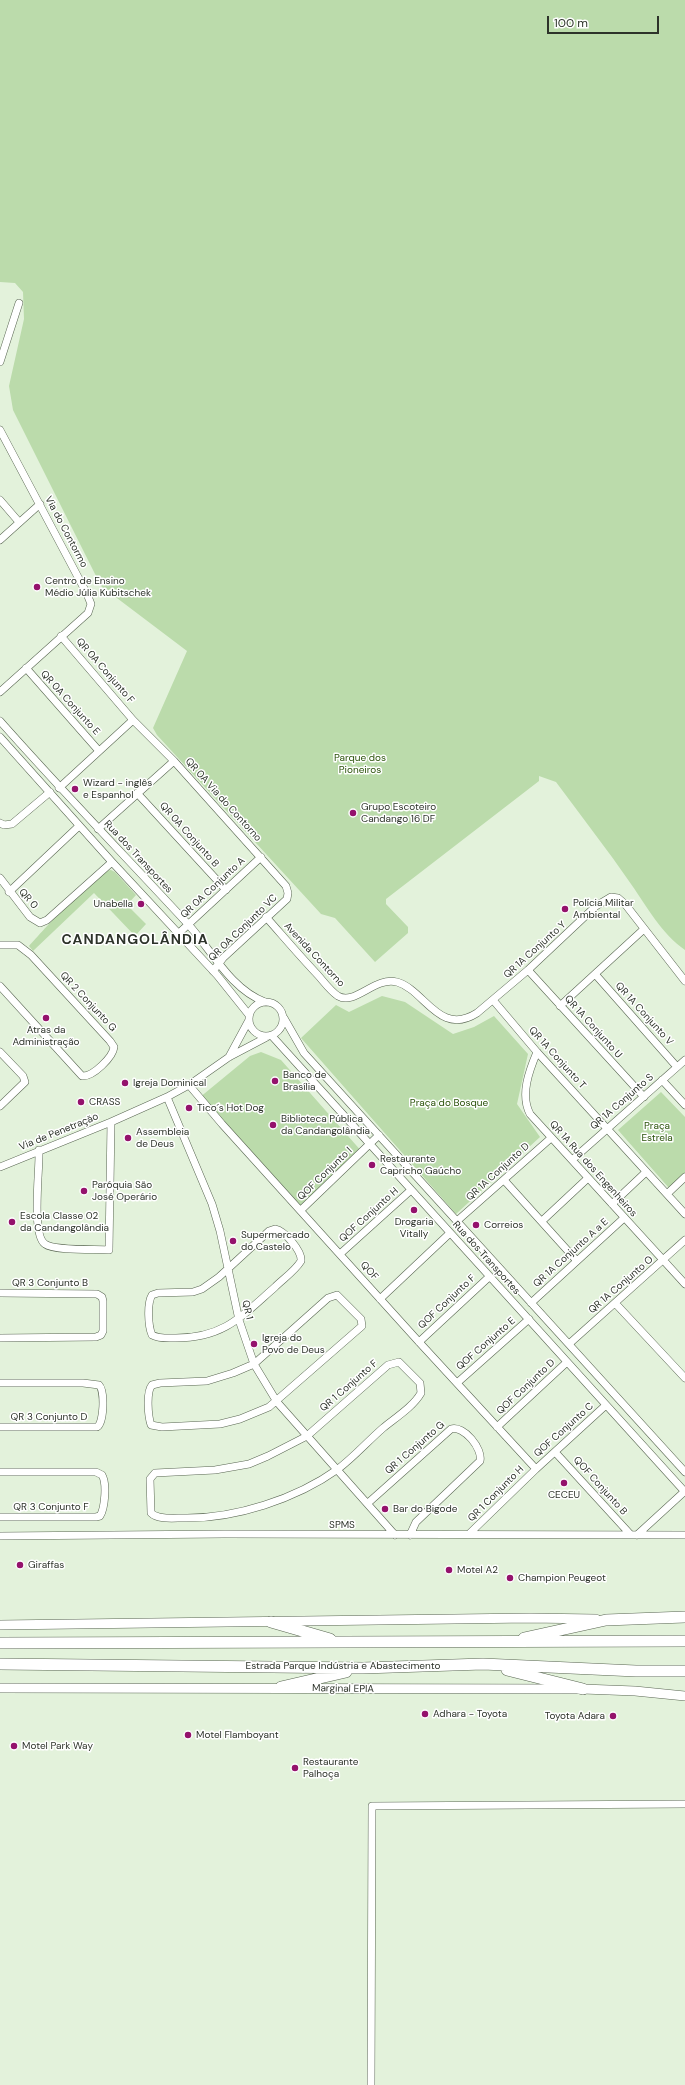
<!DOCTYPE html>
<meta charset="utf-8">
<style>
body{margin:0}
#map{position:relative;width:685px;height:2085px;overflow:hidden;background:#e3f2db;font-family:"DM Sans",sans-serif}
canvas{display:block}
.scale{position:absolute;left:547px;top:16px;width:112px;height:18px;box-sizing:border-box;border:2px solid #2d332a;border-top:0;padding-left:5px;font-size:12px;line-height:14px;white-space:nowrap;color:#2d332a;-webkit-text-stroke:3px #fff;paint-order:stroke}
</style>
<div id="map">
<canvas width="685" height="2085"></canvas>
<div class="scale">100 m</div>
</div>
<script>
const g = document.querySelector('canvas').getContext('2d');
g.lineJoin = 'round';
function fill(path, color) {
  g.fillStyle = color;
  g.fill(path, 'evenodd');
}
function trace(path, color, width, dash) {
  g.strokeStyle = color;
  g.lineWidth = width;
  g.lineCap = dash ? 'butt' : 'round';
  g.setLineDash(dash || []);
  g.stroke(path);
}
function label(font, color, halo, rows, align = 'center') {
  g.font = font + ' "DM Sans",sans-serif';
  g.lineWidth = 3;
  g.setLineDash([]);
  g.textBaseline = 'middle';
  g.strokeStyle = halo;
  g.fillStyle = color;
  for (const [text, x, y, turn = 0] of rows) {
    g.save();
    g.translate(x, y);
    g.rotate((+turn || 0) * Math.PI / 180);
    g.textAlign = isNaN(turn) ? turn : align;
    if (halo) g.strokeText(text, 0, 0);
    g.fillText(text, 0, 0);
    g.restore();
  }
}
fill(new Path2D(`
 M0,0H685V950C662,934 647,907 631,884C607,849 581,816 556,782L539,776V781L386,899V904L408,927V933L375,962L335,918L321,914L157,735L153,728L187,651L101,586L13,410L9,386L24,319L23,292L15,283L0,282Z
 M111,870L115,872L136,895L127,905L146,924L135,936L94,893L33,951L29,946C43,931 94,872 111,870Z
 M382,996L405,1002L453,1034L474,1027L494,1016L528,1054L517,1104L540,1137L456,1214L301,1038L336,1005L349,1012Z
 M261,1052L281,1060L363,1153L304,1210L199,1098L250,1056Z
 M661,1092L685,1117V1173L669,1188L618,1130Z`), '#bbdbab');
const minor = new Path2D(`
 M0,362L19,303
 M0,430L87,594L91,604L88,613L0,692
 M0,500L19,522
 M0,540L40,504
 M61,636L133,720L174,761L286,886L288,893L287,899L223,958L213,971
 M26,668L99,751
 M0,721C61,790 125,856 187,923C211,949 230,989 265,1002
 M0,737L112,862L217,975L249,1015
 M59,788L133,720
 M137,793L226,890
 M0,823L4,825L12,824L50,792
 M98,829L174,761
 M0,878L30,917L40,923L47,920L112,862
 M9,892L79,826
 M266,917C282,935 298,954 315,972C322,979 329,990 338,996C355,1006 375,976 397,982C425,990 439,1037 477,1013L528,970L596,906L611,897L618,898L625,904L685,981
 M179,933L261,857
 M0,945H18L31,955L110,1041L114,1047C113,1057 93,1077 82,1076L0,986
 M528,970L644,1097
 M595,974L677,1067
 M493,1000L537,1052L685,1214
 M249 1019a17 17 0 1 1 34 0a17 17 0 1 1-34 0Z
 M560,1006L644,929
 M284,1018L304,1053L685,1472
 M272,1036L685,1492
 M0,1052L23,1076L25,1082L0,1106
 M537,1052C529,1071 520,1095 530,1114L685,1284
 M229,1057L249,1020
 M662,1080L685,1105
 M189,1085L222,1124L419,1342L536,1469
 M167,1097L212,1204L220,1231L239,1320L254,1364L277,1402L395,1535
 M39,1150C40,1167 31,1235 45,1244C54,1251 96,1249 109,1250L111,1122
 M572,1160L685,1060
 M0,1167L111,1122L167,1097L189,1085L229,1057L267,1037
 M504,1180L577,1261
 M667,1194L685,1177
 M612,1204L646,1172
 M301,1210L379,1135
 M457,1221L551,1138
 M542,1221L588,1178
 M275,1229C285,1231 302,1251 301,1261C295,1271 283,1279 275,1287C242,1316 224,1338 176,1338C168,1338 159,1339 152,1335C148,1326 147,1303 152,1295L158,1293L193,1292L202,1289L219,1277L269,1231Z
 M340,1254L411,1190
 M0,1293L97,1294L102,1297L103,1301V1331L101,1335L96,1337L0,1338
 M337,1295L361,1319L362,1326L269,1407L240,1419L220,1424L162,1427L151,1425C148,1416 146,1392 152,1385L160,1383L207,1381L233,1373L254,1364L328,1298Z
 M380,1299L450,1233
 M531,1303L624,1218
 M615,1303L685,1378
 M419,1342L489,1277
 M569,1344L685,1240
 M399,1362L420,1383L421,1393C413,1407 395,1418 383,1428C368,1441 354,1457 338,1469C296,1499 235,1519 183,1518C174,1518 158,1520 151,1513L150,1479L155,1473L215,1470L249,1464L268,1456L307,1436L388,1365Z
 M0,1383H83L99,1385C105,1391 104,1423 97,1427H0
 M457,1383L529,1319
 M497,1427L567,1362
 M555,1452L630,1534
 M0,1472H96L102,1475C107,1483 105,1508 100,1516L96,1517H0
 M368,1503L451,1429C464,1425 483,1449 480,1461L416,1522L410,1535
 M469,1534L536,1469L606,1405
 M637,1535L685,1491
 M0,1536L224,1534L685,1535
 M371,2085L372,1806L685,1804`);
const major = new Path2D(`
 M0,1625L530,1618L596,1619
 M0,1688L583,1689L635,1691L685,1696`);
const highway = new Path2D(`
 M271,1622L330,1639
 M524,1638L606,1620L685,1617
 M0,1643L685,1641
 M0,1664L363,1668L483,1664L636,1671H685
 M507,1670L583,1689
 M281,1687L346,1672`);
trace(minor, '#596652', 8);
trace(major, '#596652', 10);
trace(highway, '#596652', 12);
trace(minor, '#fff', 7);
trace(major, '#fff', 9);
trace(highway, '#fff', 11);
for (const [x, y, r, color] of [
 [37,587,4,"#94126c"],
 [75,789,4,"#94126c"],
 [353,813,4,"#94126c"],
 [141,904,4,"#94126c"],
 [565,909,4,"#94126c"],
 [46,1018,4,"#94126c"],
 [275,1081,4,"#94126c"],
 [125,1083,4,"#94126c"],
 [81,1102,4,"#94126c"],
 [189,1108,4,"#94126c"],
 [273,1125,4,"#94126c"],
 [128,1138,4,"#94126c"],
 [372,1165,4,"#94126c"],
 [84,1191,4,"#94126c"],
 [414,1210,4,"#94126c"],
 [12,1222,4,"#94126c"],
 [476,1225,4,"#94126c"],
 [233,1241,4,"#94126c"],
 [254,1344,4,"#94126c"],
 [564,1483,4,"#94126c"],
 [385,1509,4,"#94126c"],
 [20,1565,4,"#94126c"],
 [449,1570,4,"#94126c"],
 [510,1578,4,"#94126c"],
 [425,1714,4,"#94126c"],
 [613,1716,4,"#94126c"],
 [188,1735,4,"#94126c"],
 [14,1746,4,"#94126c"],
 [295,1768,4,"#94126c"]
]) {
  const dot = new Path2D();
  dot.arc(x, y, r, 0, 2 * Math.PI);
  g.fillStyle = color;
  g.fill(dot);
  trace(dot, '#fff', 1.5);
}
label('10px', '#2d332a', '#fff', [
 ["Via do Contormo",66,532,62],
 ["QR 0A Conjunto F",105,671,49],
 ["QR 0A Conjunto E",70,703,48],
 ["QR 0A Via do Contorno",223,800,48],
 ["QR 0A Conjunto B",189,835,48],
 ["Rua dos Transportes",138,857,47],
 ["QR 0A Conjunto A",213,888,-43],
 ["QR 0",28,899,49],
 ["QR 0A Conjunto VC",243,928,-44],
 ["QR 1A Conjunto Y",535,950,-42],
 ["Avenida Contorno",314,955,47],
 ["QR 2 Conjunto G",88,1002,47],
 ["QR 1A Conjunto V",644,1014,48],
 ["QR 1A Conjunto U",593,1027,48],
 ["QR 1A Conjunto T",557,1058,48],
 ["QR 1A Conjunto S",622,1102,-41],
 ["Via de Penetração",59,1132,-22],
 ["QR 1A Rua dos Engenheiros",593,1169,48],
 ["QR 1A Conjunto D",498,1172,-42],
 ["QOF Conjunto I",325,1174,-44],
 ["QOF Conjunto H",369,1215,-42],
 ["QR 1A Conjunto A a E",571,1253,-42],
 ["Rua dos Transportes",486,1258,48],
 ["QOF",369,1271,48],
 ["QR 3 Conjunto B",50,1283],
 ["QR 1A Conjunto O",621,1285,-41],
 ["QOF Conjunto F",447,1302,-43],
 ["QR 1",247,1310,77],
 ["QOF Conjunto E",486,1344,-41],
 ["QR 1 Conjunto F",349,1386,-41],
 ["QOF Conjunto D",526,1387,-43],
 ["QR 3 Conjunto D",49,1417],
 ["QOF Conjunto C",564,1430,-42],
 ["QR 1 Conjunto G",415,1448,-41],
 ["QOF Conjunto B",600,1486,48],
 ["QR 1 Conjunto H",496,1494,-45],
 ["QR 3 Conjunto F",51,1507],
 ["SPMS",342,1525],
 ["Estrada Parque Indústria e Abastecimento",343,1666],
 ["Marginal EPIA",343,1689,1]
]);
label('10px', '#2d332a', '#fff', [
 ["Centro de Ensino",45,581],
 ["Médio Júlia Kubitschek",45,593],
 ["Wizard - inglês",83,783],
 ["e Espanhol",83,795],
 ["Grupo Escoteiro",361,807],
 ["Candango 16 DF",361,819],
 ["Polícia Militar",573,903],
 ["Ambiental",573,915],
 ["Unabella",133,904,"right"],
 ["Atras da",46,1030,"center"],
 ["Administração",46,1042,"center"],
 ["Banco de",283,1075],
 ["Brasília",283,1087],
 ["Igreja Dominical",133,1083],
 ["CRASS",89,1102],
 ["Tico´s Hot Dog",197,1108],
 ["Biblioteca Pública",281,1119],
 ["da Candangolândia",281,1131],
 ["Assembleia",136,1132],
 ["de Deus",136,1144],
 ["Restaurante",380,1159],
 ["Capricho Gaúcho",380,1171],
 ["Paróquia São",92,1185],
 ["José Operário",92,1197],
 ["Escola Classe 02",20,1216],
 ["da Candangolândia",20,1228],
 ["Drogaria",414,1222,"center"],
 ["Vitally",414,1234,"center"],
 ["Correios",484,1225],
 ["Supermercado",241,1235],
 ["do Castelo",241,1247],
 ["Igreja do",262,1338],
 ["Povo de Deus",262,1350],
 ["CECEU",564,1495,"center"],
 ["Bar do Bigode",393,1509],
 ["Giraffas",28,1565],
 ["Motel A2",457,1570],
 ["Champion Peugeot",518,1578],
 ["Adhara - Toyota",433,1714],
 ["Toyota Adara",605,1716,"right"],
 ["Motel Flamboyant",196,1735],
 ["Motel Park Way",22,1746],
 ["Restaurante",303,1762],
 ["Palhoça",303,1774]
], 'left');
label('10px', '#295108', '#fff', [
 ["Parque dos",360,758],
 ["Pioneiros",360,770],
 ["Praça do Bosque",449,1103],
 ["Praça",657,1126],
 ["Estrela",657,1138]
]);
g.letterSpacing = '1px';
label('bold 14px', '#2d332a', '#fff', [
 ["CANDANGOLÂNDIA",135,940]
]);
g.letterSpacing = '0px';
</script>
